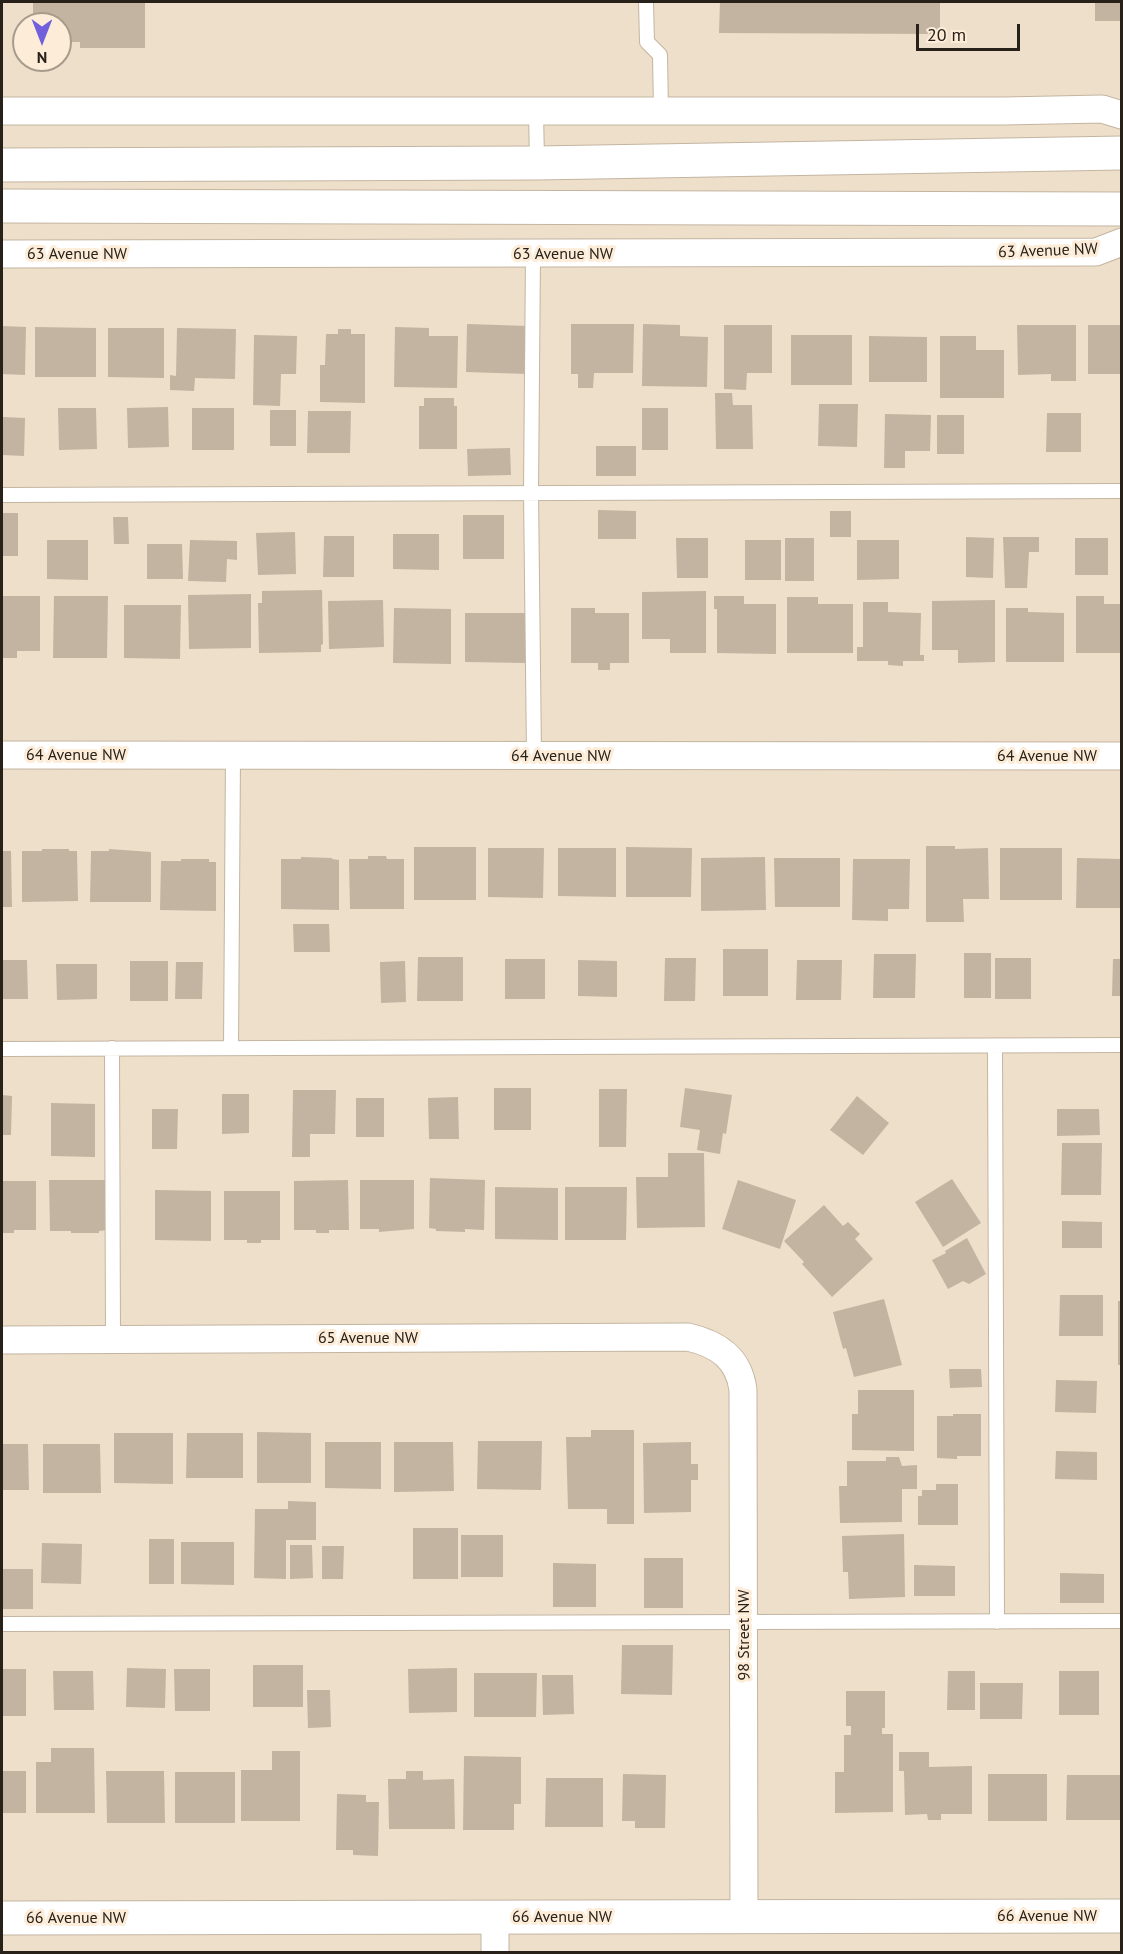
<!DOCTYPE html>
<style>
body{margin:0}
#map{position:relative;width:1123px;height:1954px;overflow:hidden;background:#eedfcb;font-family:"PT Sans",sans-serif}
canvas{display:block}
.frame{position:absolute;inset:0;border:3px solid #27211a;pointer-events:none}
.north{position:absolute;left:12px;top:12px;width:60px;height:60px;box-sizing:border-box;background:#fcecd8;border:2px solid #a79b8c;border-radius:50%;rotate:180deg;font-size:16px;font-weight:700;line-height:24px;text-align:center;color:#27211a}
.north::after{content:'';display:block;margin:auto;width:21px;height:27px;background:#7160db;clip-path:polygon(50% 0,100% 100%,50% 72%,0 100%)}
.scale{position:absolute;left:916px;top:24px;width:104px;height:27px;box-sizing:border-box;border:3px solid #27211a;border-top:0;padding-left:8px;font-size:18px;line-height:21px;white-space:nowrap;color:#27211a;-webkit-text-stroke:4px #fcecd8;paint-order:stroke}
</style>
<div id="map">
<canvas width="1123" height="1954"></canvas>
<div class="frame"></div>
<div class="north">N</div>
<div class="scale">20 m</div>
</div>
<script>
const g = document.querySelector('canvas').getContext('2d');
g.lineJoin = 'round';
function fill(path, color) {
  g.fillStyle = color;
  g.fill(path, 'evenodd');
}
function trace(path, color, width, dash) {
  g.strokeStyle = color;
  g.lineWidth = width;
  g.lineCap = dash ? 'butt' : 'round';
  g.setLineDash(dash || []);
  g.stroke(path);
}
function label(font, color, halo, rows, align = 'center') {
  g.font = font + ' "PT Sans",sans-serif';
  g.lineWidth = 6;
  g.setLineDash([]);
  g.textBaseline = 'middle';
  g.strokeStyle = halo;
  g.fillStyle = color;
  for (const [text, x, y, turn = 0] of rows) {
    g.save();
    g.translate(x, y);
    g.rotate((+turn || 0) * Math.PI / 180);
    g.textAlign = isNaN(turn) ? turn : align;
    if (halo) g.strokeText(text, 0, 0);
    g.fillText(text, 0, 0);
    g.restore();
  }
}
fill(new Path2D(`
 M33,2H145V48H80V42H60V24H33Z
 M720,2H940V34L719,33Z
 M1095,2H1122V21H1095Z
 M467,324L529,326L528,374L466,372Z
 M571,324H634L633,373H594L593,388H578V374H571Z
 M643,324L680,325V336L708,337L707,387L642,386Z
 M724,325H772V373H747L746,390L724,389Z
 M1017,325H1076V381H1051V374L1018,375Z
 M1088,325H1122V374H1088Z
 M2,326L26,327L25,375L2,374Z
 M35,327L96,328V377H35Z
 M395,327L429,328V336H458L457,388L394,387Z
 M108,328H164V378L108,377Z
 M177,328L236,329L235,379L195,378L194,391L170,390V375L176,376Z
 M338,329H351V334H365V403L320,402V365H325L326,334H338Z
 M254,335L297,336L296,374H281L280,406L253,405Z
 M791,335H852V385H791Z
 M869,336L927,337V382H869Z
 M940,336H976V350H1004V398H940Z
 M715,393H732L733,405H752L753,449H716Z
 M424,398H454V406H457V449H419V406H424Z
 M819,404H858L857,447L818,446Z
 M168,407L169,447L128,448L127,408Z
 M58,408H96L97,449L59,450Z
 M192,408H234V450H192Z
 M642,408H668V450H642Z
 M270,410H296V446H270Z
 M308,411H351L350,453H307Z
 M1047,413H1081V452H1046Z
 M885,414L931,415L930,451H905V468H884Z
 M937,415H964V454H937Z
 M2,417L25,418L24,456L2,455Z
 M596,446H636V476H596Z
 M510,448L511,475L468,476L467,449Z
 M598,510L636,511V539H598Z
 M830,511H851V537H830Z
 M2,513H18V556H2Z
 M463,515H504V559H463Z
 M113,517H128L129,544H114Z
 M295,532L296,574L258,575L256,533Z
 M393,534H439V570L393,569Z
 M324,536H354V577H323Z
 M966,537L994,538L993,578L966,577Z
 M1003,537H1039V552H1029L1027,588H1005Z
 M676,538H708V578H677Z
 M785,538H814V581H785Z
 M1075,538H1108V575H1075Z
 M47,540H88V580L47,579Z
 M190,540L237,541V560L227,559L226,582L188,581Z
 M745,540H781V580H745Z
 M857,540H899V579L857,580Z
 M147,544H182L183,579H147Z
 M322,590L323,644L321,645V652L259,653L258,603H262V591Z
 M706,591V653H670V639H642V592Z
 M251,594V648L189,649L188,595Z
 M2,596H40V651H17V658H2Z
 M54,596H108L107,658H53Z
 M714,596H744V604H776V654L717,653V609H714Z
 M1076,596H1104V604H1122V653H1076Z
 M787,597H818V604H853V653H787Z
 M383,600L384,647L329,649L328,601Z
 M995,600V662L958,663V650H932V601Z
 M863,602H888V612L921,613L920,655H924V661H903V666L888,665V661H857V647H863Z
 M124,605H181L180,659L124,658Z
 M394,608L451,609V664L393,663Z
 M571,608H595V613H629V663H610V670H598V663H571Z
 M1006,608H1028V612L1064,613V662H1006Z
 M465,613H529L528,663L465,662Z
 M926,846H955V849L988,848L989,899H963L964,922H926Z
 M414,847H476V900H414Z
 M626,847L692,848L691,897H626Z
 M488,848H544L543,898L488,897Z
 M558,848H616V897L558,896Z
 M1000,848H1062V900H1000Z
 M42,849H69V851H77L78,901L22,902V851H42Z
 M109,849L151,852V902H90L91,851H109Z
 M2,851H11L12,907H2Z
 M368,856H386L387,859H404V909H350L349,859H368Z
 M301,857L332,858V859L339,860V910L281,909V859H301Z
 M765,857L766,910L701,911V858Z
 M774,858H840V907H775Z
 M1077,858L1122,859V908H1076Z
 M181,859H209V862H216V911L160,910L161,861H181Z
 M853,859H910L909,909H888V921L852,920Z
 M293,924H329L330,952H294Z
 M723,949H768V996H723Z
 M964,953H991V998H964Z
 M874,954H916L915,998H873Z
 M418,957H463V1001H417Z
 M665,958H696L695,1001H664Z
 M995,958H1031V999H995Z
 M505,959H545V999H505Z
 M1113,959H1122V996H1112Z
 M2,960H27L28,999H2Z
 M578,960L617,961V997L578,996Z
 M797,960H842L841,1000H796Z
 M130,961H168V1001H130Z
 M405,961L406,1002L381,1003L380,962Z
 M176,962H203L202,999H175Z
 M56,964H97V999L57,1000Z
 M494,1088H531V1130H494Z
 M685,1088L732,1095L726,1134L723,1133L720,1154L697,1150L700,1130L680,1127Z
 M599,1089H627L626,1147H599Z
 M293,1090H336L335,1134H310V1157H292Z
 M222,1094H249V1133L222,1134Z
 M2,1095L12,1096L11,1135H2Z
 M857,1096L889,1123L863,1155L830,1130Z
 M458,1097L459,1139H429L428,1098Z
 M356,1098H384V1137H356Z
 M51,1103L95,1104V1157L51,1156Z
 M152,1109H178L177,1149H152Z
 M1057,1109H1099L1100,1135L1057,1136Z
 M1062,1143H1102L1101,1195H1061Z
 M668,1153H704L705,1227L637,1228L636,1177H668Z
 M430,1178L485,1180L484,1230L465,1229V1232L436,1231V1229L429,1228Z
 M952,1179L981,1223L943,1247L915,1202Z
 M49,1180H109V1230L99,1231V1233H71V1231H50Z
 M348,1180L349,1230H329V1233H316V1230H294V1181Z
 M360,1180H414V1229L379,1232V1229H360Z
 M738,1180L796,1200L780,1249L722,1229Z
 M2,1181H36V1230H14V1233H2Z
 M495,1187L558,1188V1240L495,1239Z
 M565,1187H627L626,1240H565Z
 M155,1190L211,1191V1241L155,1240Z
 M224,1191H280V1240H261V1243H247V1240H224Z
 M824,1205L843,1226L848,1222L860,1234L855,1239L873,1259L832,1297L802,1264L804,1262L784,1241Z
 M1062,1221L1102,1222V1248H1062Z
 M967,1238L986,1274L969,1284L963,1281L948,1289L932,1260L946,1253L945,1251Z
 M1060,1295H1103V1336H1059Z
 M884,1299L902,1365L854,1377L846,1348L843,1349L833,1312Z
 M1118,1301H1122V1365H1118Z
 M949,1369H981L982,1387L950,1388Z
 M1056,1380L1097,1381L1096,1413L1055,1412Z
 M858,1390H914V1451L852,1450V1414H858Z
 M953,1414H981V1456H957V1459L937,1458V1416H953Z
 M591,1430H634V1524H607V1509H568L566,1437H591Z
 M257,1432L311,1433V1483H257Z
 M114,1433H173V1484L114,1483Z
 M187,1433H243V1478H186Z
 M478,1441H542L541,1490L477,1489Z
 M325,1442H381V1489L325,1488Z
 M394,1442H453L454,1491L394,1492Z
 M691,1442V1464H698V1480H691V1512L644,1513L643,1443Z
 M2,1444H28L29,1490H2Z
 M43,1444H100L101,1493H43Z
 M1056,1451L1097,1452V1480L1055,1479Z
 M886,1457H899L902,1466L917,1465V1489H902V1522L840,1523L839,1486H847V1461H886Z
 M936,1484H958V1525H918V1496H922V1490H936Z
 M288,1501L316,1502V1540H286V1579L254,1578L255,1509H288Z
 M413,1528H458V1579H413Z
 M904,1534L905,1597L849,1599L848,1572H843L842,1536Z
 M461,1535H503V1577H461Z
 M149,1539H174V1584H149Z
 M181,1542H234V1585L181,1584Z
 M42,1543L82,1544L81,1584L41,1583Z
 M290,1545H312L313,1578L290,1579Z
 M322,1546H344L343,1579H322Z
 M644,1558H683V1608H644Z
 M553,1563L596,1564V1607H553Z
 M914,1565L955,1566V1596H914Z
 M2,1569H33V1609H2Z
 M1060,1573L1104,1574V1603H1060Z
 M622,1645H673L672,1695L621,1694Z
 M253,1665H303V1707H253Z
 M127,1668L166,1669L165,1708L126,1707Z
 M457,1668V1712L409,1713L408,1669Z
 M2,1669H26V1716H2Z
 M174,1669H210V1711H175Z
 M53,1671H93L94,1710H54Z
 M948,1671H975V1710H947Z
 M1059,1671H1099V1715H1059Z
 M474,1673H537L536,1717H474Z
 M542,1675H573L574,1714L543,1715Z
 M980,1683H1023L1022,1719H980Z
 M307,1690H330L331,1727L308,1728Z
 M846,1691H885V1728H882V1734H893V1812L835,1813V1772H844V1735H851V1726H846Z
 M51,1748H94L95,1813H36V1762H51Z
 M272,1751H300V1821H241V1770H272Z
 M899,1752H929V1767L972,1766V1814H941V1820H928L927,1814L905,1815L904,1771H899Z
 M464,1756L521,1757V1804H514V1830H463Z
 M2,1771H26V1813H2Z
 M106,1771H164L165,1823H107Z
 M406,1771H423V1780L454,1779L455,1829H389L388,1779H406Z
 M175,1772H235V1823H175Z
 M623,1774L666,1775L665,1828H635V1821H622Z
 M988,1774H1047V1821H988Z
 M1067,1775H1122V1820H1066Z
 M546,1778H603V1827H545Z
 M337,1794L366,1795V1802H379L378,1856L353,1855V1850H336Z`), '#c2b4a0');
const service = new Path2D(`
 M646,2L647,42L660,55L661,110
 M536,110L537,163
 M533,254L531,492L534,756
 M2,495L1122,491
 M995,1046L997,1622
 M112,1048L113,1339
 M231,1048L233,755
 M2,1049L1122,1045
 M2,1624L1122,1621`);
const minor = new Path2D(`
 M2,111H1004L1102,109L1122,115
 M2,254L1096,252L1122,242
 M2,755L1122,756
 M2,1340L688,1337C718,1344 739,1358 743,1390L744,1917
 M495,1917V1952`);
const tertiary = new Path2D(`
 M2,1918L1122,1916`);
const secondary = new Path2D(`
 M2,165L537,163L1122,153
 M2,206L1122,209`);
trace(service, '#c3b5a1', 16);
trace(minor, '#c3b5a1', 29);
trace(tertiary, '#c3b5a1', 35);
trace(secondary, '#c3b5a1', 35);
trace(service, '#fff', 14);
trace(minor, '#fff', 27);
trace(tertiary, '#fff', 33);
trace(secondary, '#fff', 33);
label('16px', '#27211a', '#fcecd8', [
 ["63 Avenue NW",1048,251,-2],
 ["63 Avenue NW",77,254],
 ["63 Avenue NW",563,254],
 ["64 Avenue NW",76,755],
 ["64 Avenue NW",561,756],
 ["64 Avenue NW",1047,756],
 ["65 Avenue NW",368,1338],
 ["98 Street NW",744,1635,-90],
 ["66 Avenue NW",1047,1916],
 ["66 Avenue NW",562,1917],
 ["66 Avenue NW",76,1918]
]);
</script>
